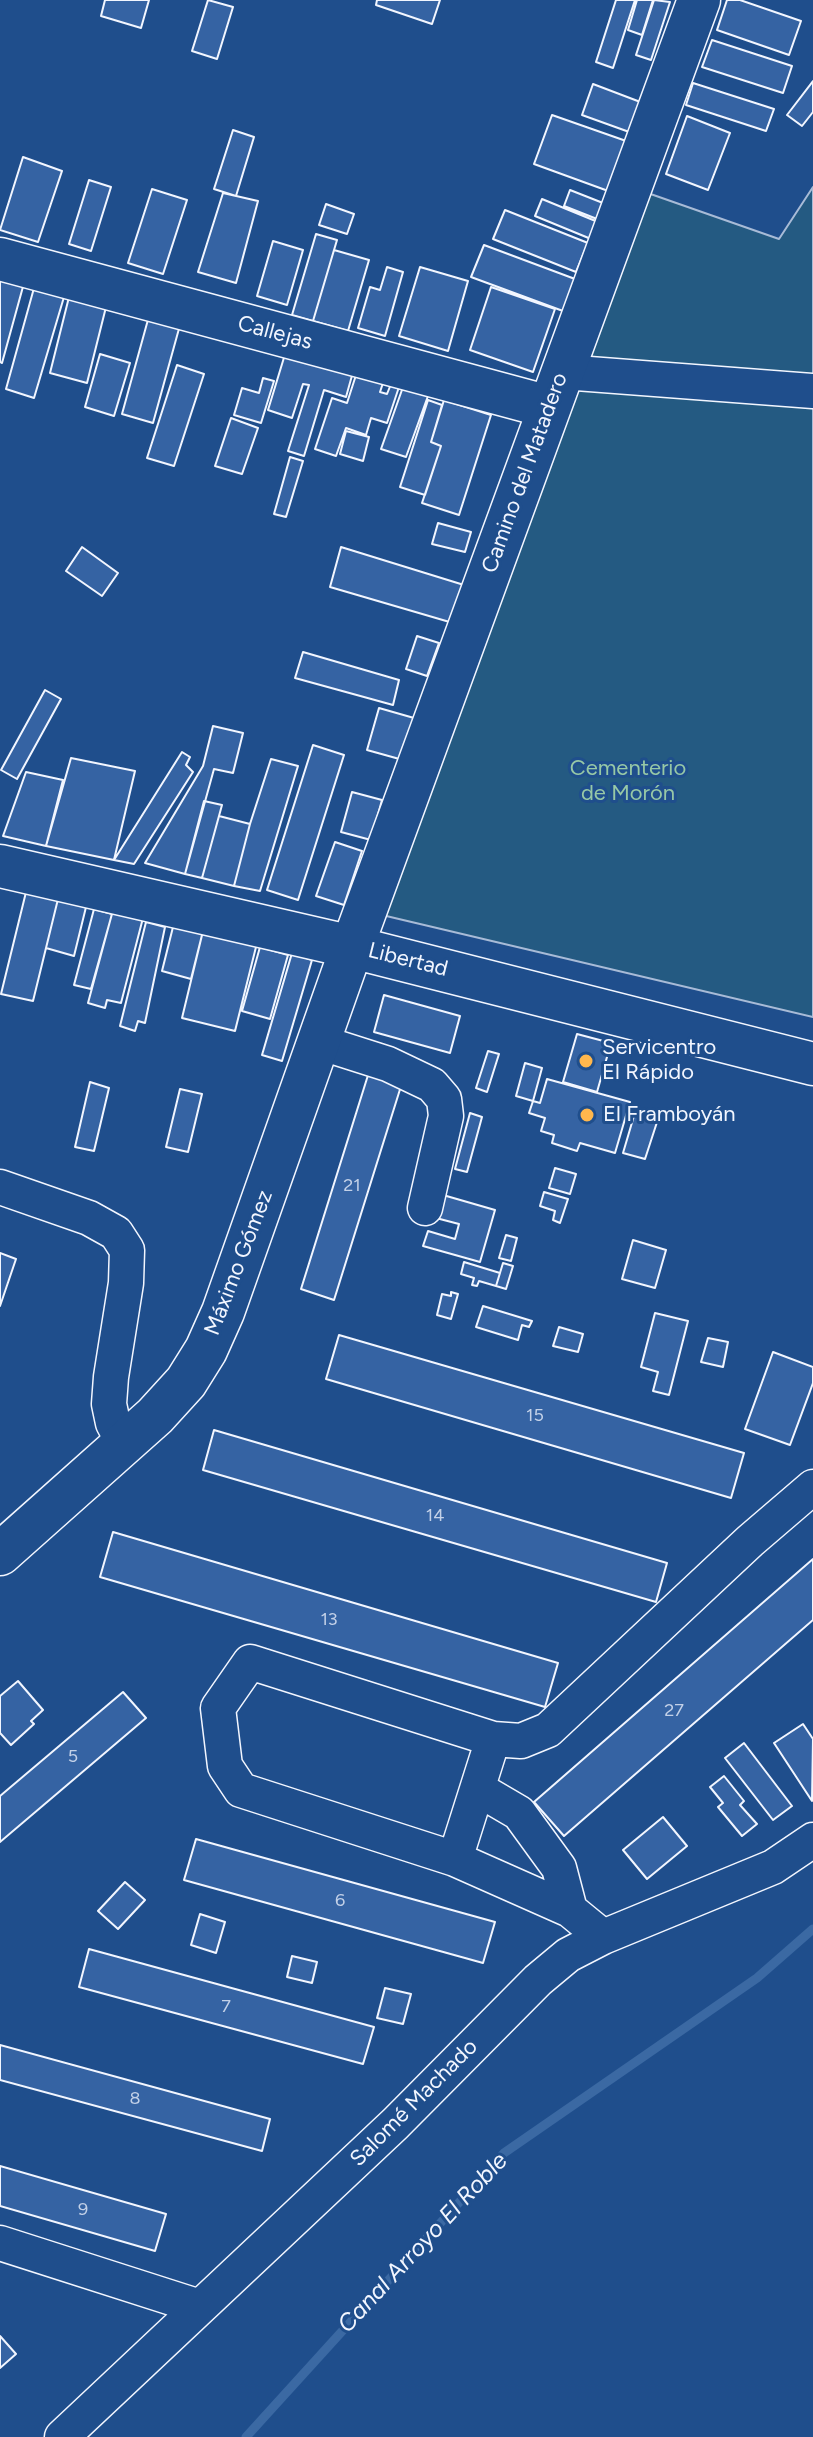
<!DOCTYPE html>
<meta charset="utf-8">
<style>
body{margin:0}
canvas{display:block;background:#1f4e8c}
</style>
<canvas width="813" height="2437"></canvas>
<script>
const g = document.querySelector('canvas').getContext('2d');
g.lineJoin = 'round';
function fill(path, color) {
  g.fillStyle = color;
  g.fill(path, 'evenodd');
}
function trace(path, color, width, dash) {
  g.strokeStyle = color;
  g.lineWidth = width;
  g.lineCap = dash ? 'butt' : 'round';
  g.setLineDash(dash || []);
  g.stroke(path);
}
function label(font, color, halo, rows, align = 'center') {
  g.font = font + ' Figtree,sans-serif';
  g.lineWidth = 6;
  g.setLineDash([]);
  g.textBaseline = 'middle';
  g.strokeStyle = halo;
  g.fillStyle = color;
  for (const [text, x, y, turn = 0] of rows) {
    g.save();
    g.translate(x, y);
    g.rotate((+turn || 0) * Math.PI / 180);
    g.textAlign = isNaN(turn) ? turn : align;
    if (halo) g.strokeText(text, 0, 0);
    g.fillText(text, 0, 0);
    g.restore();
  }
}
const green = new Path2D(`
 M813,187V1017L382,915L642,191L779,239Z`);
fill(green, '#245a82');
trace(green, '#a8bbd7', 2);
trace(new Path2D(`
 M246,2437L504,2153L757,1978L813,1929`), '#3b69a3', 9);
const building = new Path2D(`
 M105,0H149L141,28L101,16Z
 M208,0L233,7L217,59L192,51Z
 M377,0H440L432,24L376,5Z
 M616,0H635L613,68L596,62Z
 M637,0H653L642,35L628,30Z
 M654,0L670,2L651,60L636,55Z
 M727,0H740L801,21L789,55L717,30Z
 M712,40L792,66L783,93L702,67Z
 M813,81V112L802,126L787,115Z
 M693,83L774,109L766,131L686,105Z
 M593,84L643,103L632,133L582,115Z
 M552,115L629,142L611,192L534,164Z
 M687,116L730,133L708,190L666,174Z
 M233,130L254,137L236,196L214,189Z
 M23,157L62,171L38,242L0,230Z
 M89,180L111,187L91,251L69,244Z
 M152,189L187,200L163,274L128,263Z
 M570,190L603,203L597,219L564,206Z
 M223,193L258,201L236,283L198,272Z
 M542,199L598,222L591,239L535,216Z
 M326,204L354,214L347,234L319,225Z
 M505,210L588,243L576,272L493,239Z
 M316,234L337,240L313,321L292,315Z
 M273,241L303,250L287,305L257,296Z
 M484,245L575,279L563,311L471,277Z
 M334,250L369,260L348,331L313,321Z
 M387,267L403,272L385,336L358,328L370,287L380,290Z
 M420,267L468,281L448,351L399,336Z
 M0,277L24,283L2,363L0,362Z
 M491,287L555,309L533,372L470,350Z
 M34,288L64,297L34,398L6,389Z
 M69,297L106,307L87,383L50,373Z
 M149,316L180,325L153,423L122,414Z
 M286,351L353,372L346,397L324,390L304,456L288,451L309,385L303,384L292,418L268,410Z
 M100,354L130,363L114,416L85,407Z
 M177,365L204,374L174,466L147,458Z
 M356,375L383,383L380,392L387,394L391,384L399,387L387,423L371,418L366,435L346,428L336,456L315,449L332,398L347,403Z
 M263,378L274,381L261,423L234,415L242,388L259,393Z
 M403,387L428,396L406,457L381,449Z
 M428,400L442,405L431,442L441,446L425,495L400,487Z
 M444,400L491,415L459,515L422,503L441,446L431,442Z
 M231,418L258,428L242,474L215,466Z
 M346,431L369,437L363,461L340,454Z
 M290,457L303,461L286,517L274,514Z
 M438,523L471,532L465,552L432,544Z
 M82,547L118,573L102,596L66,571Z
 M341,547L464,585L453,623L330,587Z
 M417,636L439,643L427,676L406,669Z
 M303,652L399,680L393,705L295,678Z
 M45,690L61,699L17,779L1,770Z
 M379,708L414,718L403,760L367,750Z
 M213,726L243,733L233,773L214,769L185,874L145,863L203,766Z
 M313,745L344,755L298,900L267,890Z
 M182,752L190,757L186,765L193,772L134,864L114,860Z
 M71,758L135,771L114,860L46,846Z
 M271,759L298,766L260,891L234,886L250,824Z
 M26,772L63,780L46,846L3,836Z
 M352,792L382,800L371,840L341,832Z
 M204,801L222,805L202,878L185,874Z
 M219,816L250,824L234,886L202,878Z
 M335,842L362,851L344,905L316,896Z
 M27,888L59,895L33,1001L1,994Z
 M59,895L87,903L74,956L46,948Z
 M94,909L112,914L91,989L74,985Z
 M113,910L143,918L121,1003L107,1000L105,1008L88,1003Z
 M146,922L165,927L145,1023L138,1021L135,1031L120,1026Z
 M174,923L203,931L191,979L162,971Z
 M203,931L257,943L235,1031L182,1018Z
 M260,947L288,955L270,1019L242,1011Z
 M292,953L312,960L282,1061L262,1055Z
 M384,995L460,1016L450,1053L374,1032Z
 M577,1034L611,1043L597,1092L563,1082Z
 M488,1051L499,1054L487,1092L476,1088Z
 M525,1063L542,1068L533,1101L516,1096Z
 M369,1072L402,1083L334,1300L301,1289Z
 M547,1079L630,1102L615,1153L580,1143L577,1151L552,1143L554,1135L541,1131L545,1118L529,1113L533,1101L540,1103Z
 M90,1082L109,1088L94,1151L75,1147Z
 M180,1089L202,1094L188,1152L166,1147Z
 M636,1109L659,1116L645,1159L623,1153Z
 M470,1113L482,1117L467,1172L455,1169Z
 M555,1168L576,1174L570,1194L549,1188Z
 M544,1192L568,1199L560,1223L553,1220L555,1211L540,1206Z
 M443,1195L495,1210L480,1262L423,1246L428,1231L455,1239L459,1224L436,1218Z
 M506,1235L517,1238L511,1261L499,1258Z
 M633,1240L666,1250L655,1288L622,1279Z
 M0,1253L16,1259L0,1306Z
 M464,1262L500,1273L496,1286L479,1281L477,1286L472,1285L474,1278L461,1274Z
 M503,1263L513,1266L506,1289L496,1286Z
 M451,1292L458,1294L451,1319L437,1315L442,1294L451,1296Z
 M483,1306L532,1321L529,1327L522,1325L518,1340L476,1327Z
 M655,1313L688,1321L669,1395L653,1391L658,1372L641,1367Z
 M559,1327L583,1334L578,1352L553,1346Z
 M339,1335L744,1453L731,1498L326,1379Z
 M708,1338L728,1342L723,1367L701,1362Z
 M773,1352L813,1367V1383L790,1445L745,1429Z
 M214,1430L667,1563L656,1602L203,1470Z
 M113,1532L558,1663L545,1707L100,1577Z
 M813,1559V1620L564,1836L534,1802Z
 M18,1681L43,1710L31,1721L34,1724L11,1745L0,1733V1696Z
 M123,1692L146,1718L0,1842V1796Z
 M803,1724L813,1739L812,1801L774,1743Z
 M744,1743L792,1806L773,1820L725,1758Z
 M724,1776L744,1801L740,1805L757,1824L742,1836L718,1807L723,1803L710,1787Z
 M663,1817L687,1846L647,1879L623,1850Z
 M196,1839L495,1922L483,1963L184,1880Z
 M125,1882L145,1900L118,1929L98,1911Z
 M200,1914L225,1922L216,1953L191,1945Z
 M89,1949L374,2027L363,2064L79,1987Z
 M292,1956L317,1962L312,1983L287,1977Z
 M385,1988L411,1994L403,2024L377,2018Z
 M0,2045L270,2119L262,2151L0,2080Z
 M0,2166L166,2214L155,2251L0,2206Z
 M0,2336L16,2354L0,2368Z`);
fill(building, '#3563a3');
trace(building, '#f2f6ff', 2);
const minor = new Path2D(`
 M563,372L813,391
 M319,1042L388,1064L432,1085L444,1099L446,1116L425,1208
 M0,1187L89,1218L116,1233L127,1250L126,1283L111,1377L109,1404L113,1423L124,1444
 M478,1789L519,1813L559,1868L570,1910
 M455,1859L493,1739
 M603,1937L570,1910L455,1859L241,1790L225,1766L218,1708L250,1662L493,1739L521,1741L548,1730L750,1541L813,1487
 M0,2243L200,2307
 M62,2437L395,2124L538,1980L568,1955L603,1937L773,1867L813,1840`);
const major = new Path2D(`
 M0,259L549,407
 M0,866L352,947L813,1064
 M0,1554L155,1416L186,1382L206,1350L223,1312L352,947L699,0`);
trace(minor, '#f2f6ff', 37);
trace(major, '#f2f6ff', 45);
trace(minor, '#1f4e8c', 34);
trace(major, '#1f4e8c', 42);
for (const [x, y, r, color] of [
 [586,1061,8,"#ffb74d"],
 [587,1115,8,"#ffb74d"]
]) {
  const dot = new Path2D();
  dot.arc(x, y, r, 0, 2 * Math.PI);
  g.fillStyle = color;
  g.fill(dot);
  trace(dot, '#1f4e8c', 3);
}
label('18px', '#c3d1e8', null, [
 ["21",352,1186],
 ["15",535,1416],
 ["14",435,1516],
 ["13",329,1620],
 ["27",674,1711],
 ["5",73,1757],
 ["6",340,1901],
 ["7",226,2007],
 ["8",135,2099],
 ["9",83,2210]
]);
label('22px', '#f2f6ff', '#1f4e8c', [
 ["Callejas",275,333,15],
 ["Camino del Matadero",525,473,-70],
 ["Libertad",408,960,14],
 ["Máximo Gómez",239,1263,-69],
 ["Salomé Machado",414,2103,-45]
]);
label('22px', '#97c8a6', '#1f4e8c', [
 ["Cementerio",628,769],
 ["de Morón",628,794]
]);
label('22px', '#f2f6ff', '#1f4e8c', [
 ["Servicentro",602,1048],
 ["El Rápido",602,1073],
 ["El Framboyán",603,1115]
], 'left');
label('italic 24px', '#f2f6ff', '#1f4e8c', [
 ["Canal Arroyo El Roble",423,2243,-47]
]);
</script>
